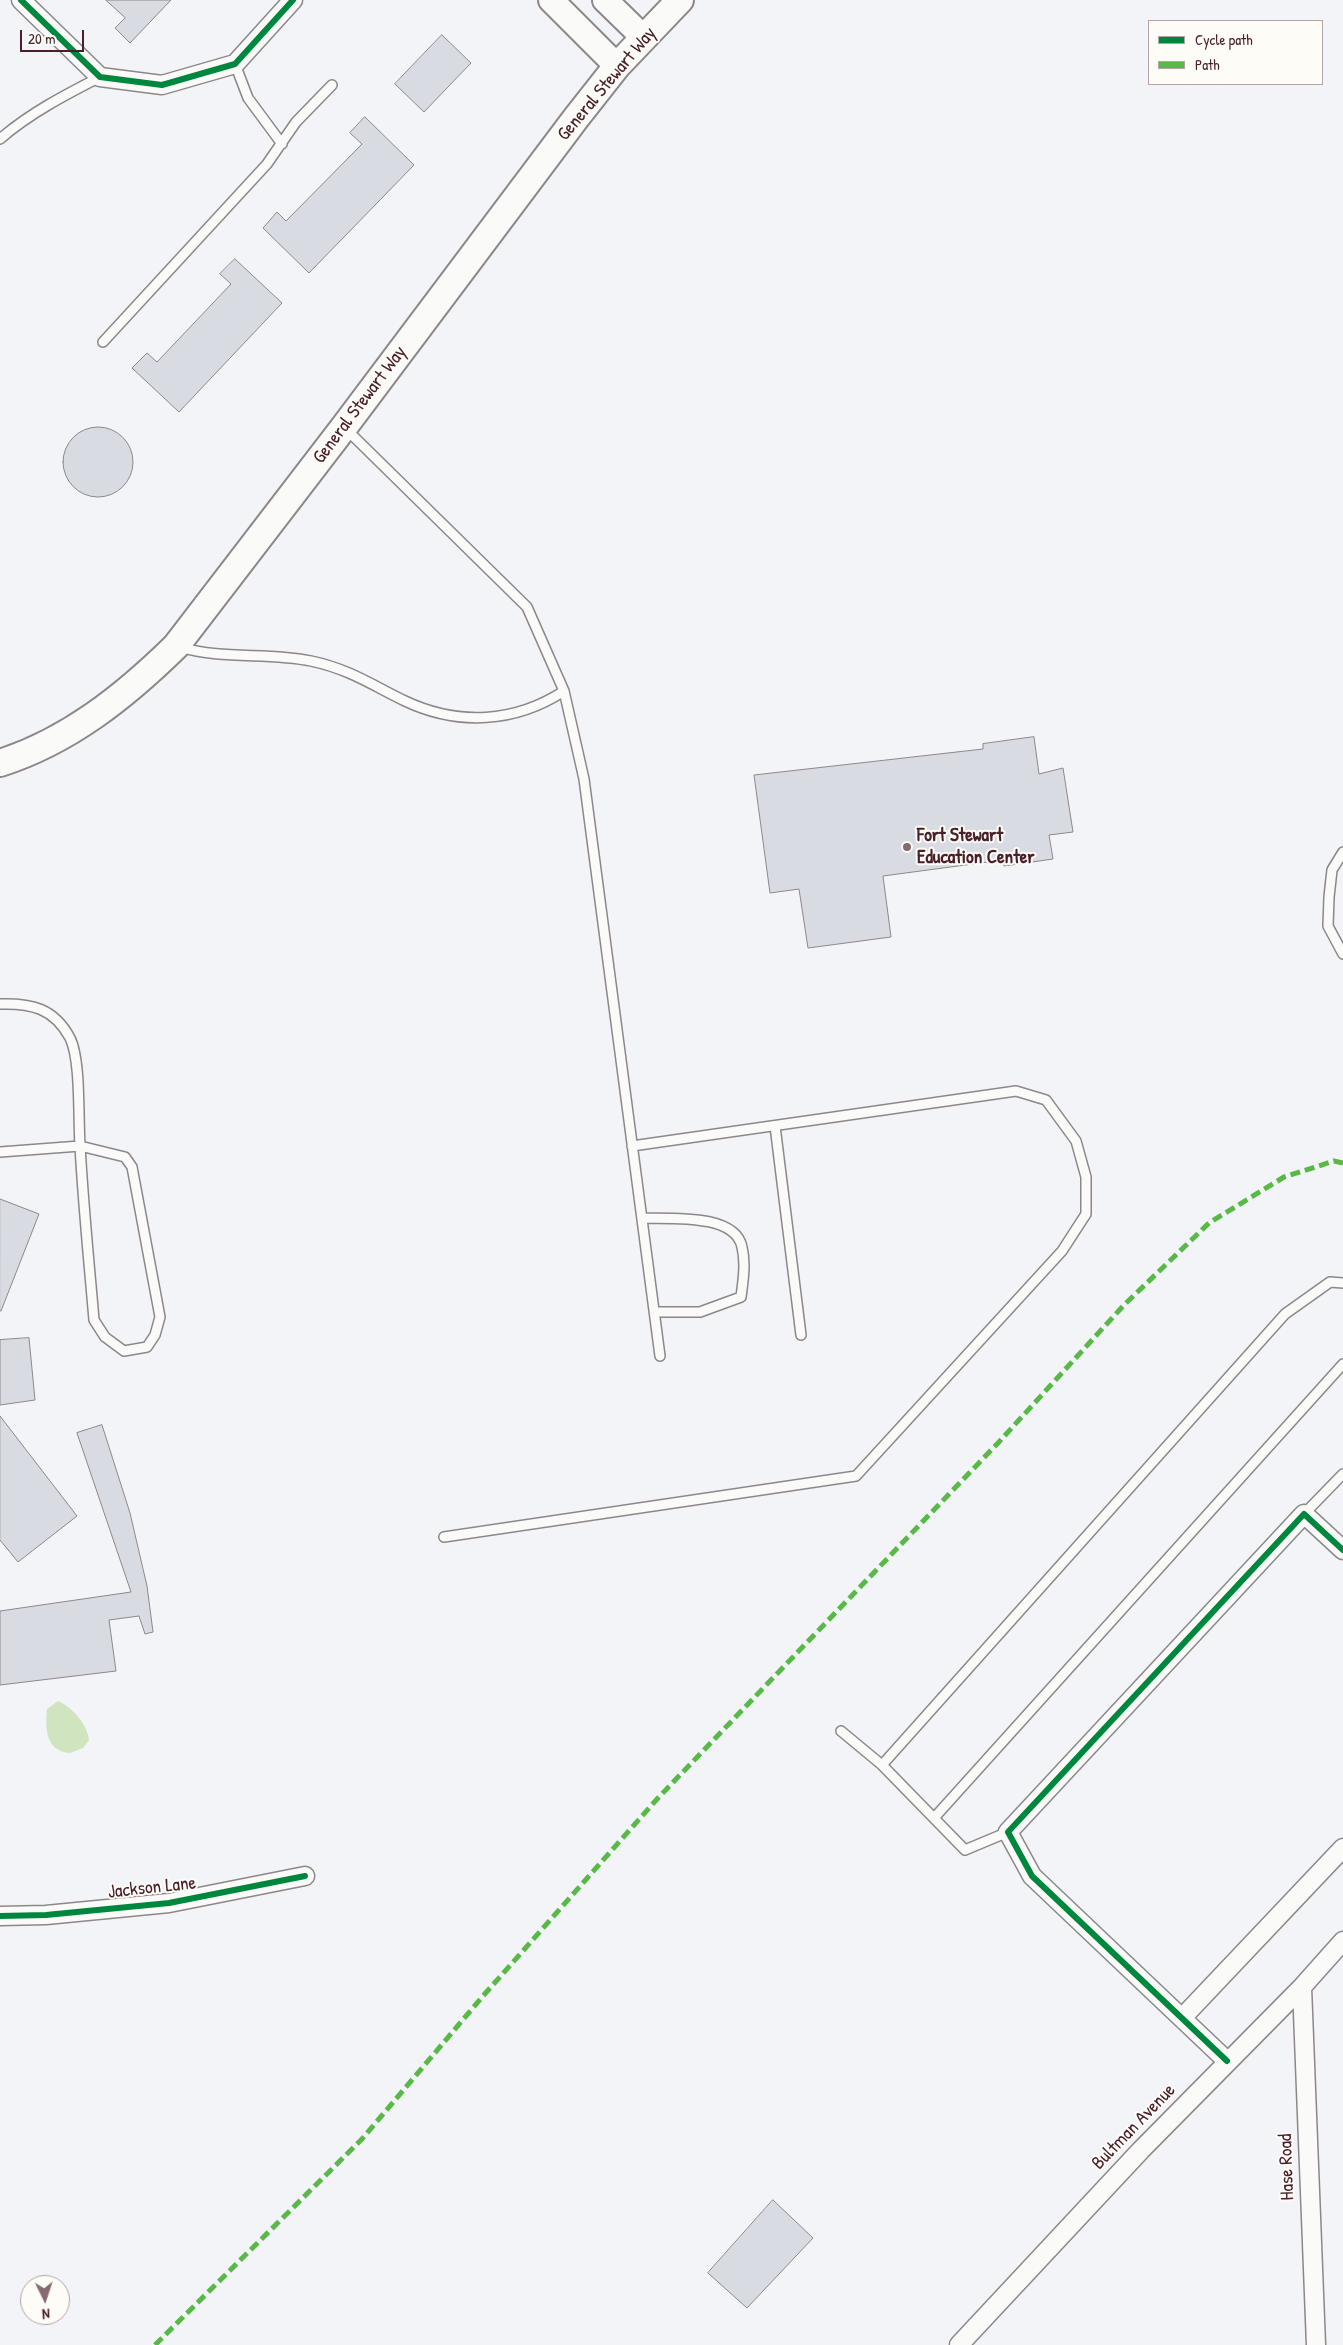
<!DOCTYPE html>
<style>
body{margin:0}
#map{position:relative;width:1343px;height:2345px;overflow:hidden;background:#f2f4f7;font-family:"Patrick Hand",sans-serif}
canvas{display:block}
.legend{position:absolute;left:1148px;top:20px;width:175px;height:65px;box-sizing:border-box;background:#fdfcf7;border:1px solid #b5a4a5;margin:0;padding:6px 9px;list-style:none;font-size:15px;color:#4a1f2b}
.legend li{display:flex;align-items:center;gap:10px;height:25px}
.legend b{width:25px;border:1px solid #b5a4a5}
.north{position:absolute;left:20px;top:2275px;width:50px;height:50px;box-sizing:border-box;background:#fdfcf7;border:1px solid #b5a4a5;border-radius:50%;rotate:176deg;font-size:14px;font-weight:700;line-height:20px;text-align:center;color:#4a1f2b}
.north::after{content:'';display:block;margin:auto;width:18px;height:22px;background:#856a72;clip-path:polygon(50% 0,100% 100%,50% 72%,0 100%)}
.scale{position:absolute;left:20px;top:30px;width:64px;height:22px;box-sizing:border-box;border:2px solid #4a1f2b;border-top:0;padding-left:6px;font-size:15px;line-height:18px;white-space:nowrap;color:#4a1f2b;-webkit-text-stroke:4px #fdfcf7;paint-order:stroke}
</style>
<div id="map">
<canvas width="1343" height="2345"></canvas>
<ul class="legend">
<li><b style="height:6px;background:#00873e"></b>Cycle path</li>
<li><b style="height:6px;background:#58b947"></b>Path</li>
</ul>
<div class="north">N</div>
<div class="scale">20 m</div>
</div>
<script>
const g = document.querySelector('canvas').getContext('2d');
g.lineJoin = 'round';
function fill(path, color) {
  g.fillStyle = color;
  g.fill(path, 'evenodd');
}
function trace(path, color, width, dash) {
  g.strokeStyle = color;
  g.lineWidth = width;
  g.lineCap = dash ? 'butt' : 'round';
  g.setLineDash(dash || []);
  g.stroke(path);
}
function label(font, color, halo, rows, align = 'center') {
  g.font = font + ' "Patrick Hand",sans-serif';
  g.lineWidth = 4;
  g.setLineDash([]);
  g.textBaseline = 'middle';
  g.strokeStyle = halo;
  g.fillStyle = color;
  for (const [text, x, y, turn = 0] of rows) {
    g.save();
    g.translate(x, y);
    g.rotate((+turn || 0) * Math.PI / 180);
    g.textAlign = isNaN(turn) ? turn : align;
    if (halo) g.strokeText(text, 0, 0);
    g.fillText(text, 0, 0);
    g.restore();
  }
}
fill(new Path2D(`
 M58,1701C73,1708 87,1724 89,1740L83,1748L70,1753C46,1751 45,1730 47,1709Z`), '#d0e4bf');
const building = new Path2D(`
 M106,0H171L130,43L115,28L125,18Z
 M442,35L471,63L424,112L395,84Z
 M365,117L414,165L309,273L263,228L277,212L286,221L362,144L350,133Z
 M235,259L282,303L179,412L132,368L147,353L157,362L231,284L220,274Z
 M63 462a35 35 0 1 1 70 0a35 35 0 1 1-70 0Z
 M1034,737L1039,774L1063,768L1073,832L1049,835L1053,859L1004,866L1003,860L883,876L891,937L808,948L799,889L770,893L754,775L983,749V744Z
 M0,1199L39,1214L1,1311H0Z
 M29,1338L35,1400L0,1405V1340Z
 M0,1416L77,1516L18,1562L0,1540Z
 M102,1425L130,1513L147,1586L153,1632L145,1634L139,1616L109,1620L116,1671L0,1685V1611L131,1592L77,1433Z
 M773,2200L813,2238L747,2308L708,2273Z`);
fill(building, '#d9dbe3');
trace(building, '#8e878a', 1);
const lane = new Path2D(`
 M235,64L248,98L282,144
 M0,139C30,113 65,95 100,77
 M103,342L267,164L296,122L332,85
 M346,429L527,607L564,691L584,779L660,1356
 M180,647C223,660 268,652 311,661C349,669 372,685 405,701C458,726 515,723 564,691
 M1343,852L1332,870L1329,897L1328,926L1343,954
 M0,1004C31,1003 54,1008 70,1038C81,1060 78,1118 80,1145C83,1203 89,1261 94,1320L105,1337L124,1351L147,1347L155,1335L160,1317L132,1167L125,1157L80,1146L0,1152
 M775,1126L801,1335
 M642,1218C669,1219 735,1213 742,1247C746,1264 743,1281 741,1297L700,1312H655
 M1304,1514L1343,1474
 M444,1537L856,1476L1062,1251L1086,1214V1177L1076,1141L1046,1100L1016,1091L632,1146
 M841,1731L882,1765L965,1850L1008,1832
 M882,1765L1285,1314L1330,1282L1343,1283
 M934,1818L1343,1364`);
const street = new Path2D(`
 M21,0L100,77L162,85L235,64L293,0
 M0,1916L46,1915L169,1903L305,1876
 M1302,1987L1316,2345
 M1182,2018L1343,1848
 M1227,2061L1032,1876L1008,1832L1304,1514L1343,1550
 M959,2345L1141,2150L1302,1987L1343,1941`);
const secondary = new Path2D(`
 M551,0L617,66
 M605,0L644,38`);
const primary = new Path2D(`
 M0,763C69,741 125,696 176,646L344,427L576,118L617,66L680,0`);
trace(lane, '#8e878a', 12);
trace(street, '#8e878a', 21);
trace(secondary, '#8e878a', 28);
trace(primary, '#8e878a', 30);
trace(lane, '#fafaf9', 9);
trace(street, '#fafaf9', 18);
trace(secondary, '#fafaf9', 24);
trace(primary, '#fafaf9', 26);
trace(new Path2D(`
 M155,2345L362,2139L483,1996L658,1798L998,1443L1124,1305L1209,1223L1284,1177L1334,1161L1343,1163`), '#58b947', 5, [10, 5]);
trace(new Path2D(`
 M21,0L100,77L162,85L235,64L293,0
 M0,1916L46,1915L169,1903L305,1876
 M1227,2061L1032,1876L1008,1832L1304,1514L1343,1550`), '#00873e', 6);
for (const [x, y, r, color] of [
 [907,847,5,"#856a72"]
]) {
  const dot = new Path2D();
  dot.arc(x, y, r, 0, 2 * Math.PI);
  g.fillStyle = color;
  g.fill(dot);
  trace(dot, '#fdfcf7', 2);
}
label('19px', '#4a1f2b', '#fdfcf7', [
 ["General Stewart Way",607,84,-50],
 ["General Stewart Way",360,405,-53],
 ["Jackson Lane",152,1888,-6],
 ["Bultman Avenue",1134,2127,-46],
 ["Hase Road",1287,2167,-92]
]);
label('bold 19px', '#4a1f2b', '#fdfcf7', [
 ["Fort Stewart",917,836],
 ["Education Center",917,858]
], 'left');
</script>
